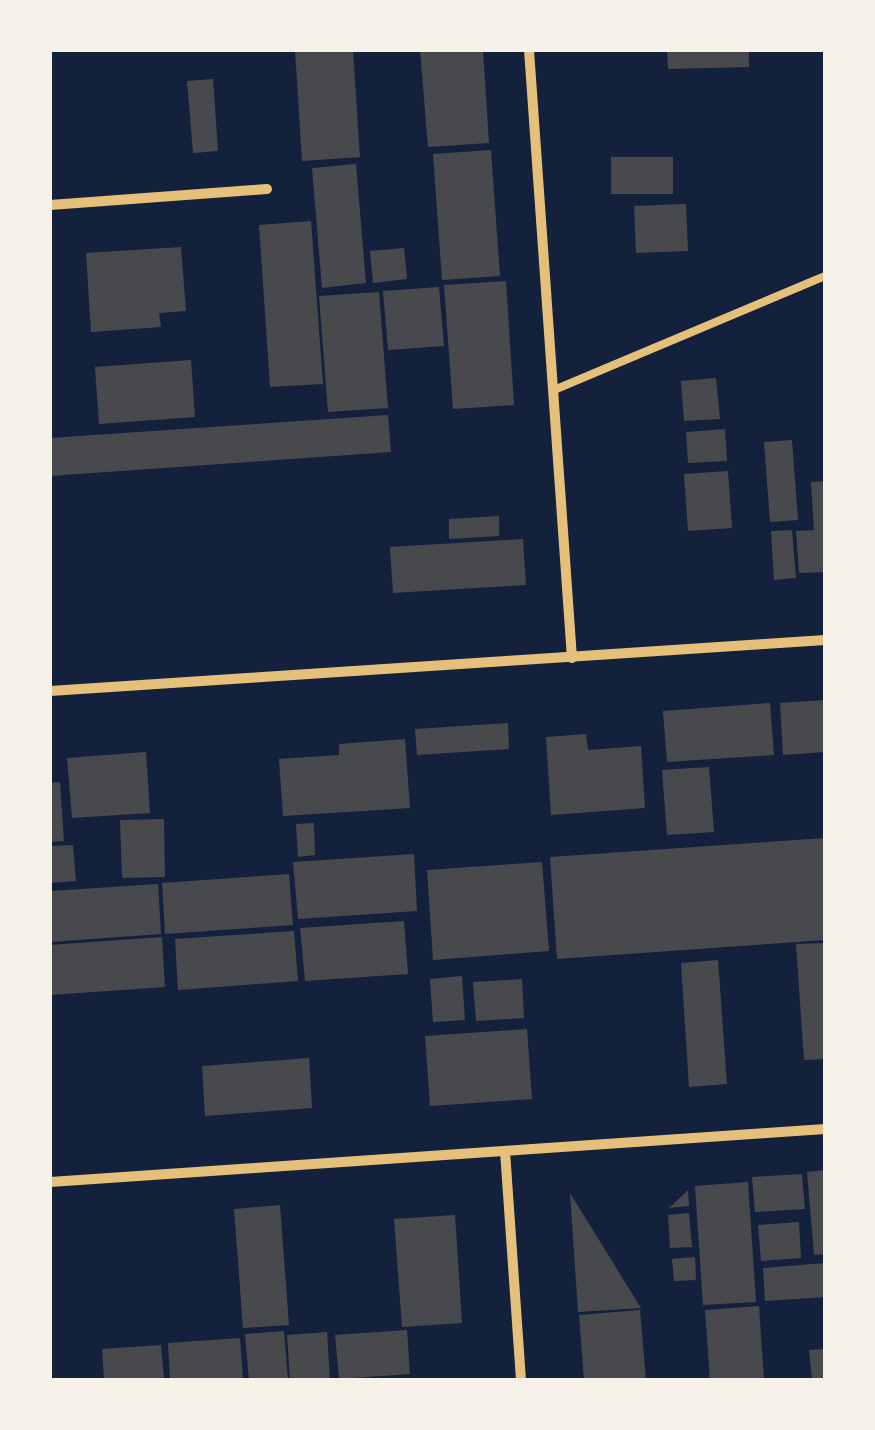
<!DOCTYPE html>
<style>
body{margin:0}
#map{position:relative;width:875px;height:1430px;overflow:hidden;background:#14213d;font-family:Cabin,sans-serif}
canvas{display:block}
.frame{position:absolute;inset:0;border:52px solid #f6f1e7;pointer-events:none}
</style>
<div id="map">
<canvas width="875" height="1430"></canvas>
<div class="frame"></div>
</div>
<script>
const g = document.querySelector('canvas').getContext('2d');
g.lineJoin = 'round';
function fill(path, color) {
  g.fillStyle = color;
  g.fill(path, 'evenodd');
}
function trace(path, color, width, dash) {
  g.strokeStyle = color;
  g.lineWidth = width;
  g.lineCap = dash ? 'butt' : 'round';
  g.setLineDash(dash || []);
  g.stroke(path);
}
fill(new Path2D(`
 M295,50H353L360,157L302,161Z
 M420,50H483L489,143L428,147Z
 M667,50H749V67L668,69Z
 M213,79L218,151L193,153L187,81Z
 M491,150L500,276L442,280L433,154Z
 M611,157H673V194H611Z
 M356,164L366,283L322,288L312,168Z
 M686,204L688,251L636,253L634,206Z
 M311,221L323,384L270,387L259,225Z
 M181,247L186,311L159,313L161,327L91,332L86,253Z
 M404,248L407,279L373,283L370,251Z
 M506,281L514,405L453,409L444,285Z
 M439,287L444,346L388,350L383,291Z
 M379,292L388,408L328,412L319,296Z
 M191,360L195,417L99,424L95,367Z
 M716,378L720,419L684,421L681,381Z
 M388,415L391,452L50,476V438Z
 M725,429L727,461L688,463L686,432Z
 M792,440L798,520L770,522L764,442Z
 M728,471L732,528L688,531L684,474Z
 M825,481V572L799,573L796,531L814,530L811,482Z
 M499,516V536L449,539V519Z
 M792,530L796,578L774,580L771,531Z
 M523,539L526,585L393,593L390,547Z
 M825,700V752L783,755L780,703Z
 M770,703L774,755L667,762L663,711Z
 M508,723L509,749L417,755L415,729Z
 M586,734L588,750L641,746L645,808L551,815L546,737Z
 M405,739L410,808L283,816L279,759L339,755V744Z
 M146,752L150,813L72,818L67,758Z
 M709,767L714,832L667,835L662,770Z
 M60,782L64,841L50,842V783Z
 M164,819L165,877L122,878L120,820Z
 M314,823L315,855L298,857L296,824Z
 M825,838V940L557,959L550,857Z
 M73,845L76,881L50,883V846Z
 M414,854L417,911L298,919L293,862Z
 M542,862L549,951L433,960L427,870Z
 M289,874L293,925L165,934L162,883Z
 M158,884L161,934L50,942V891Z
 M404,921L408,974L305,981L300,928Z
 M294,931L298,981L178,990L175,939Z
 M162,937L165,987L50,995V945Z
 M825,943V1059L804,1060L796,944Z
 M718,960L727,1084L689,1087L681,963Z
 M462,976L465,1020L433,1022L430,979Z
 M522,979L524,1018L476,1021L473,982Z
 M527,1029L532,1099L430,1106L425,1036Z
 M309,1058L312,1108L205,1116L202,1066Z
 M825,1170V1254L814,1255L807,1172Z
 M802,1174L805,1209L755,1212L752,1177Z
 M748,1182L756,1302L703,1305L695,1186Z
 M688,1190L689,1206L669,1208Z
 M570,1193L641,1308L578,1312Z
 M280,1205L289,1325L243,1328L234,1209Z
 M689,1213L692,1247L670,1248L668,1215Z
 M455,1215L462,1323L402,1327L394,1219Z
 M799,1222L801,1258L761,1261L758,1225Z
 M695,1257L696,1280L674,1281L672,1259Z
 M825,1263V1297L765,1301L763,1268Z
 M759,1306L764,1380H710L705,1310Z
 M640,1310L646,1380H584L579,1315Z
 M407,1330L410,1374L339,1379L335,1335Z
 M284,1331L288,1380H249L245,1334Z
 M327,1332L330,1380H290L287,1335Z
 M240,1338L243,1380H170L168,1343Z
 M161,1345L164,1380H104L102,1349Z
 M825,1349V1380H812L809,1350Z`), '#48494c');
trace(new Path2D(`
 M554,390L825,276`), '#e5c07b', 8);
trace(new Path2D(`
 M529,50L572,658
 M50,205L267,189
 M50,691L825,640
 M505,1151L521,1380
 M50,1182L825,1129`), '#e5c07b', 10);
</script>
